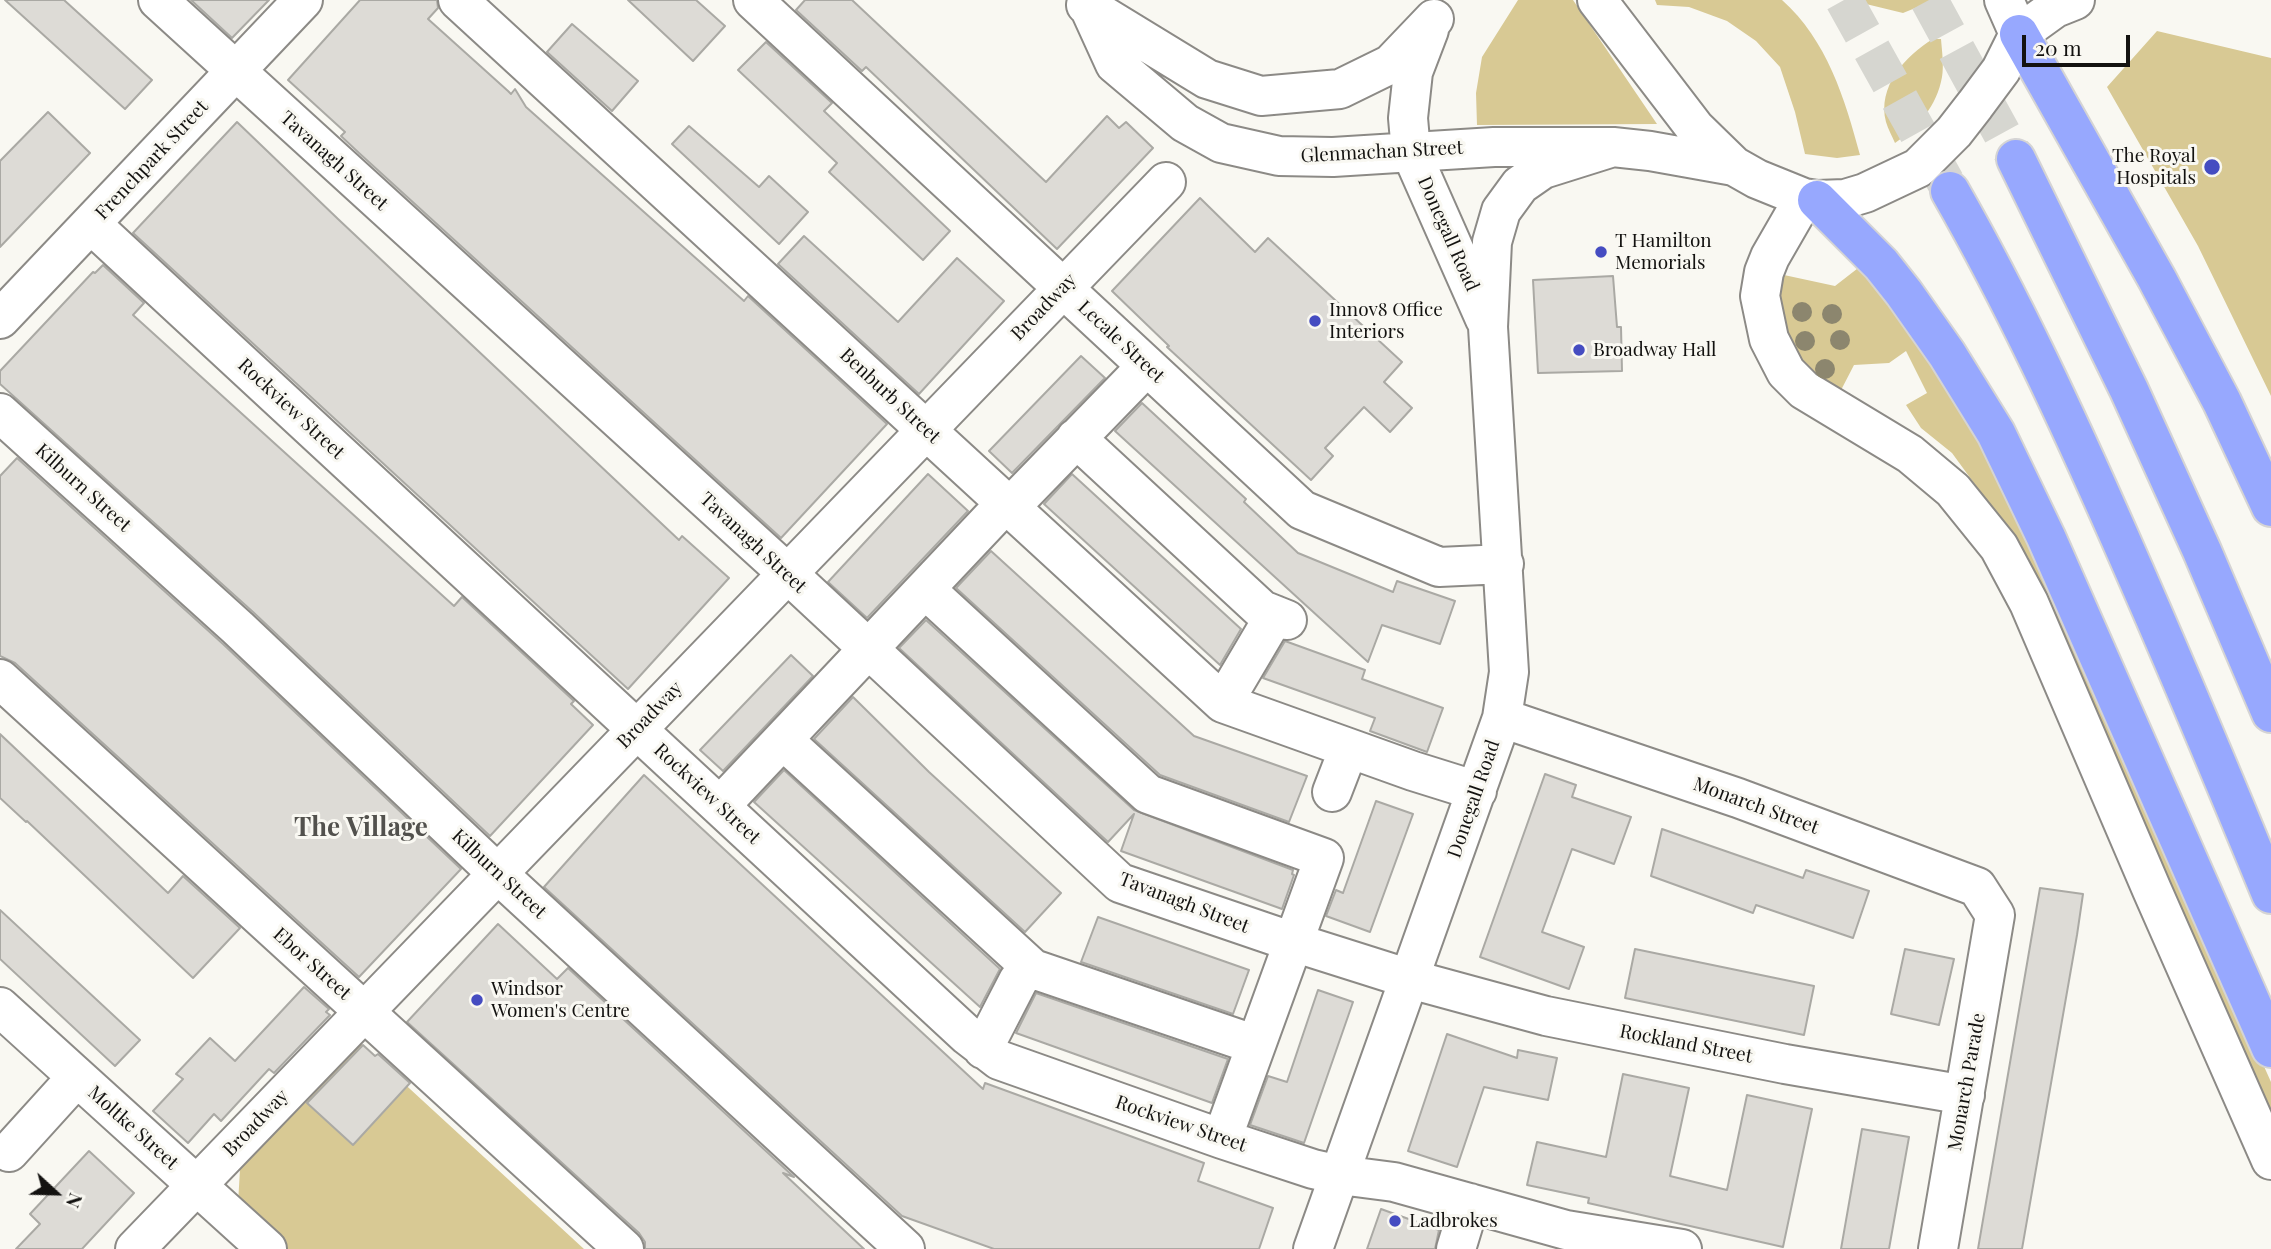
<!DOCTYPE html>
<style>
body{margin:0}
#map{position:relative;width:2271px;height:1249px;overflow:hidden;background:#f9f8f2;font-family:"Playfair Display",serif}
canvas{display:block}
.north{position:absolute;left:21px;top:1158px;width:70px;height:70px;-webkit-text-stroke:5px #f9f8f2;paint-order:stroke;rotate:112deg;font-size:19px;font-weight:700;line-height:28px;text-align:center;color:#131210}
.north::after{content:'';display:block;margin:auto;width:24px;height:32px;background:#131210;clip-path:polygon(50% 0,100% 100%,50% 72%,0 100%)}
.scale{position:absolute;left:2022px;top:35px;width:108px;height:32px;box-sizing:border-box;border:4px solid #131210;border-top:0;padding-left:9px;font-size:21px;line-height:24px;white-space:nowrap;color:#131210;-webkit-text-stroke:5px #f9f8f2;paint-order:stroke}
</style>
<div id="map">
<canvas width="2271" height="1249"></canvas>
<div class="north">N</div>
<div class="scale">20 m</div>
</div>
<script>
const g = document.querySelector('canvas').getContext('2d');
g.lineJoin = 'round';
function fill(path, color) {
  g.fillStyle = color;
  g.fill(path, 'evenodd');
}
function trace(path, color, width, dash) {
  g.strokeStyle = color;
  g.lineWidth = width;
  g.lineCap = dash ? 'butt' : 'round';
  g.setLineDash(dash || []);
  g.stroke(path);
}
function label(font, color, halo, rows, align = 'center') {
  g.font = font + ' "Playfair Display",serif';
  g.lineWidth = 6;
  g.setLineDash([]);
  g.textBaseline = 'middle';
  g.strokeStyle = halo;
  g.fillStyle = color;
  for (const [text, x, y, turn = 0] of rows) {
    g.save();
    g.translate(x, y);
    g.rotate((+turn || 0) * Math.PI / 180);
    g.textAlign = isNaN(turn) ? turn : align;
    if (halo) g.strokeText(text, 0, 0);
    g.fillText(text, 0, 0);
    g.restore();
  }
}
fill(new Path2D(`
 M1518,0H1573L1657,124L1477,125L1476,93L1482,57Z
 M1655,0H1782C1827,40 1845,99 1860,155L1837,158L1805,154L1795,112L1780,67L1756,41L1727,21L1689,7L1657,5Z
 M1860,0H1935L1903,13L1866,4Z
 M2157,31L2271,58V396L2198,246L2107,87Z
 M1933,39H1941C1942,51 1944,66 1942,77C1937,106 1918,127 1895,143C1892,136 1888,129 1886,122C1877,87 1905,56 1933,39Z
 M1862,265L1948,375L2010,499L2271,1082V1110L2186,925L2028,557L1952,453L1921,428L1906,405L1927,393L1906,351L1889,363L1854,365L1839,394L1793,354L1777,301L1784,275L1835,286Z
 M360,1043L584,1249H288L238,1204L240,1169L306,1102Z`), '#d8c994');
const building = new Path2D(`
 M5,0H64L152,80L125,109Z
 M191,0H269L232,38Z
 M360,0H437L438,8L428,19L508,91L511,94L515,89L526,107L744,301L748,296L887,424L781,538L359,153L341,136L345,132L288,80Z
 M628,0H696L725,26L693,61Z
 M805,0H852L1046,182L1107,116L1119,128L1126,122L1153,148L1057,249L866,67L862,71L796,10Z
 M572,24L638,81L612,111L547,52Z
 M766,42L832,103L824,111L950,231L923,260L829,172L837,163L738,70Z
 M48,112L90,153L0,247V161Z
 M237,122L338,219L679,540L682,536L729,578L628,689L133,233Z
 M689,126L759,187L769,176L808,212L779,244L672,144Z
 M1200,198L1255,252L1268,238L1402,362L1384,382L1412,408L1390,432L1364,407L1325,448L1333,456L1311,480L1167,347L1169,346L1112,291Z
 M804,236L898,322L957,258L1004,301L919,394L778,264Z
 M103,265L144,303L133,315L454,606L462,597L574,701L571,704L593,725L490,836L253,612L0,384V371L93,272L95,273Z
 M1613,276L1617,327H1621L1622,371L1538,373L1533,280Z
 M1081,356L1105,378L1012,473L989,451Z
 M1142,403L1246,499L1244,502L1298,553L1393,592L1397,581L1455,601L1440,644L1382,625L1368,662L1115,431Z
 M17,458L223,644L461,869L359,977L15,663L0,656V476Z
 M928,474L968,511L867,618L828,582Z
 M1072,474L1241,629L1220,665L1044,504Z
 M991,551L1194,736L1307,776L1289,822L1160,775L956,588Z
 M926,620L1134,810L1293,870L1292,874L1294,875L1282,909L1121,851L1134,814L1108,842L899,648Z
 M1285,641L1365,670L1362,679L1443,708L1427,752L1370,731L1375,718L1263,678Z
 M791,655L813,676L723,771L700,750Z
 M853,697L929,772L1061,893L1025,932L814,739Z
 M0,734L168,893L183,876L240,928L193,978L27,821L26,822L0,798Z
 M784,770L1000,969L980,1007L754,802Z
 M1545,774L1576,785L1572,797L1631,817L1614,864L1572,849L1542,932L1584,947L1569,989L1480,957Z
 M644,775L983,1089L985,1083L1204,1163L1198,1181L1273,1208L1259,1249H994L902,1216L544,887Z
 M1376,801L1413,814L1370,932L1326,916L1336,890L1343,893Z
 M1662,829L1803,878L1806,870L1869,891L1853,938L1756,905L1753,913L1651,876Z
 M2040,888L2083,894L2077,935L2022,1249H1978Z
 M0,910L140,1040L115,1066L0,959Z
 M1098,917L1249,970L1233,1014L1081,962Z
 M498,924L557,979L568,968L794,1177L783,1173L864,1249H645V1242L639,1233L407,1022Z
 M1635,949L1814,986L1804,1035L1625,998Z
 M1905,949L1954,959L1939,1025L1891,1014Z
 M304,987L329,1009L326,1012L330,1015L274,1073L269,1069L221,1121L214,1114L188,1143L153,1111L183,1079L176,1074L210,1038L235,1061Z
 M1318,990L1353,1002L1304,1143L1250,1125L1268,1076L1287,1082Z
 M1036,993L1228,1059L1212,1103L1016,1033Z
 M1447,1034L1517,1058L1518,1050L1557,1058L1548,1100L1484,1087L1457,1167L1408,1151Z
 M363,1045L375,1056L378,1054L410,1083L353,1145L307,1103Z
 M1623,1074L1689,1088L1670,1176L1727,1190L1747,1095L1812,1109L1783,1247L1588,1203L1589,1198L1527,1185L1537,1142L1606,1157Z
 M1862,1129L1909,1137L1889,1249H1841Z
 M89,1151L134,1193L82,1249H16L40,1224L30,1214Z
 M1381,1209L1439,1230L1435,1249H1367Z`);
fill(building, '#dddbd6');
trace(building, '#aaa9a4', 2);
trace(new Path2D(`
 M1844,0L1946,183
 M1929,0L2016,159`), '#d6d6d0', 38, [38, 19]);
const minor = new Path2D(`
 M158,0L787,573L1120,883L1293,942L1410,979L1546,1016L1785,1064L1965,1095
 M458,0L1223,703L1413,771L1477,791
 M753,0L1302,510L1439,567L1504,564
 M1597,0L1695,128L1734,166L1757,179L1804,198L1817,200L1845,199L1865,193L1918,168L1954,132L1975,105L2001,70L2019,34L2055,8L2075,0
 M2004,0L2019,34
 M1086,5L1207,79L1261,96L1340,89L1391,64L1434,19
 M1089,7L1115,64L1185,123L1221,143L1279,156L1333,157L1494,147H1613L1650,151L1734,166
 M1429,30L1413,72L1408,118L1411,152L1485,319
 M1804,198L1770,257L1764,272L1760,296L1769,339L1786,372L1804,390L1910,454L1953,490L1999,547L2029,603L2152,890L2271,1160
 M91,224L968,1036L999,1060L1222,1139L1313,1169L1340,1175L1394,1182L1566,1230L1682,1249
 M0,319L303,0
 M0,413L238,628L498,874L905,1249
 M1076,438L1262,610L1287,620
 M1010,507L1147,366
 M926,590L1148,794L1324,858L1222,1139
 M0,679L624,1249
 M1223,703L1275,615
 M1502,718L1738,798L1977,887L1995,915L1938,1249
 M783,740L1033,969L1256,1045
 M1332,792L1349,748
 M720,806L1006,503
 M0,1007L267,1249
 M983,1049L1018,981L1029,966
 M9,1152L77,1077
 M135,1249L1166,182
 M1313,1249L1502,718L1509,672L1488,327L1492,242L1501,211L1520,185L1543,169L1613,147
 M1456,1249L1470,1203`);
const highway = new Path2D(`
 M2019,34L2157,279L2222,402L2271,507
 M2016,159L2129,390L2202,551L2271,713
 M1950,191C2014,303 2068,420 2120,538C2172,656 2222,775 2271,894
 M1817,200L1881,264L1904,293L1947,354L1996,433L2046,537L2271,1048`);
trace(minor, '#8c8a86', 42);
trace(highway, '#d5d4d4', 42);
trace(minor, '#fff', 38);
trace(highway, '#97a8fe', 38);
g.fillStyle = '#8c866e';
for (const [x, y] of [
 [1802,312],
 [1832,314],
 [1840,340],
 [1805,341],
 [1825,369]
]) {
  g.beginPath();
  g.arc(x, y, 10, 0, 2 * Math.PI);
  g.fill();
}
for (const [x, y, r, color] of [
 [2212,167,9,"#454cc1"],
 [1601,252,7,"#454cc1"],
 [1315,321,7,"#454cc1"],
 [1579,350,7,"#454cc1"],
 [477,1000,7,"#454cc1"],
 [1395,1221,7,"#454cc1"]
]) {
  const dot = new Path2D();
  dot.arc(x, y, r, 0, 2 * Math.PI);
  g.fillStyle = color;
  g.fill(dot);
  trace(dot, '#f9f8f2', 2.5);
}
label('19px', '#131210', '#f9f8f2', [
 ["Glenmachan Street",1382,152,-3],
 ["Frenchpark Street",152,160,-47],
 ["Tavanagh Street",334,161,42],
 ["Donegall Road",1448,234,66],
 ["Broadway",1044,307,-46],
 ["Lecale Street",1121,342,43],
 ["Benburb Street",890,396,43],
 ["Rockview Street",291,409,43],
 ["Kilburn Street",83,488,42],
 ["Tavanagh Street",753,543,43],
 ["Broadway",650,715,-46],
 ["Rockview Street",707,794,43],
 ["Donegall Road",1474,799,-71],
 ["Monarch Street",1756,806,20],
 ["Kilburn Street",499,874,43],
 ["Tavanagh Street",1184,903,21],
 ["Ebor Street",312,964,42],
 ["Rockland Street",1686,1044,11],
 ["Monarch Parade",1967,1082,-80],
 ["Broadway",256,1123,-46],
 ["Rockview Street",1181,1124,19],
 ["Moltke Street",133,1128,42]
]);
label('19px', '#131210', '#f9f8f2', [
 ["The Royal",2196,156,"right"],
 ["Hospitals",2196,178,"right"],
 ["T Hamilton",1615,241],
 ["Memorials",1615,263],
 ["Innov8 Office",1329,310],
 ["Interiors",1329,332],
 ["Broadway Hall",1593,350],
 ["Windsor",491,989],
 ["Women's Centre",491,1011],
 ["Ladbrokes",1409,1221]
], 'left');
label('bold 26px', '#52514d', '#f9f8f2', [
 ["The Village",361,828]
]);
</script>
